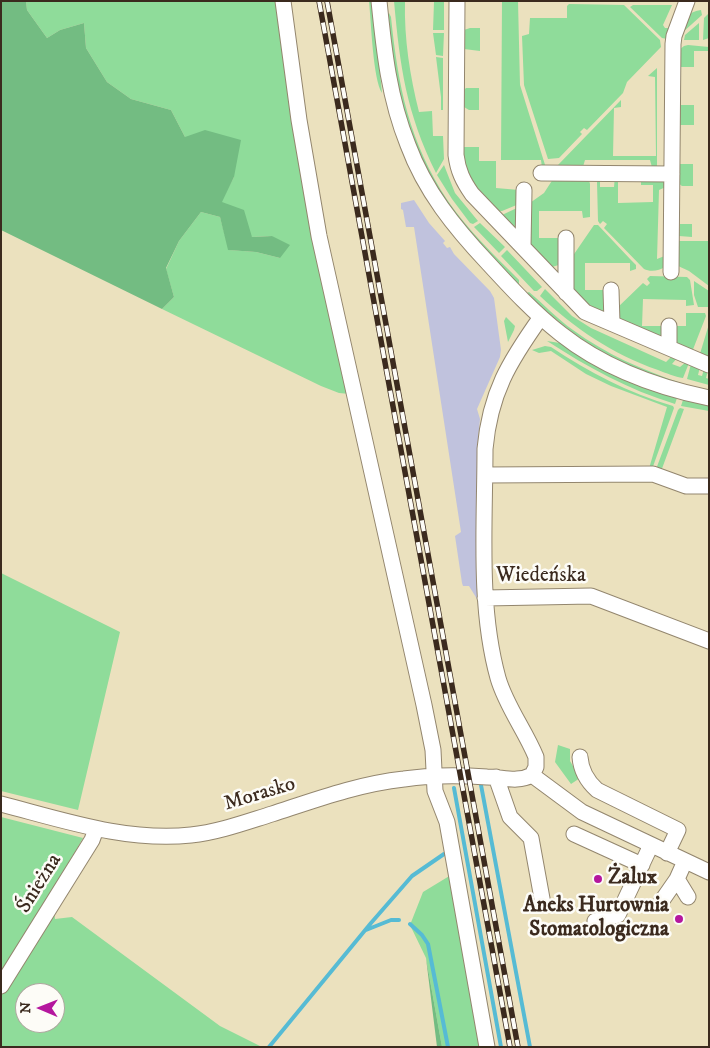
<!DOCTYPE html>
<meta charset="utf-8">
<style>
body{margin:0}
#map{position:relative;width:710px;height:1048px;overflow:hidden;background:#ebe1be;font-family:"IM FELL DW Pica",serif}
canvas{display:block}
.frame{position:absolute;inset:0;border:2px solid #3b2a1e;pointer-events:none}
.north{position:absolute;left:15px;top:983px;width:50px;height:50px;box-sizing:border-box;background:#fdfcf7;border:1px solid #afa8a0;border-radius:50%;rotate:271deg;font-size:14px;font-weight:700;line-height:20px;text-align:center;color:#3b2a1e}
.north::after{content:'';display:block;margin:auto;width:18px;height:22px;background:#b5179e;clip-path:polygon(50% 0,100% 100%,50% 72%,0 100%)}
</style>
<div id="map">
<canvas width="710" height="1048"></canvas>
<div class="frame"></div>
<div class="north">N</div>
</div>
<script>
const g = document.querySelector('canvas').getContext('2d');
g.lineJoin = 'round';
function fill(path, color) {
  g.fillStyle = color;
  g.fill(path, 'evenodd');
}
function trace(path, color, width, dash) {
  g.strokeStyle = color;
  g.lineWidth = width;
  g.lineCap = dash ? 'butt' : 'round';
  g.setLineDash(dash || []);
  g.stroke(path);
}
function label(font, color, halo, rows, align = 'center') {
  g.font = font + ' "IM FELL DW Pica",serif';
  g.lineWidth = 5;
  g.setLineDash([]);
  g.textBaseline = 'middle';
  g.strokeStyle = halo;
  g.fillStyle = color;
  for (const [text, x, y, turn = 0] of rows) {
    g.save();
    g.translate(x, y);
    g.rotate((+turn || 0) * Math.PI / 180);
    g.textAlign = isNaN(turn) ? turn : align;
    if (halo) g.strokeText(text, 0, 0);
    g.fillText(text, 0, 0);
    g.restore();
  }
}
fill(new Path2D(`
 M414,200L429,223L445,241L443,243L447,248L450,247L454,254L490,291L494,298L501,350L500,357L477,409L480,419L477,450V599L469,586H463L462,583L455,536L461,532L414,227H406L403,210L401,209V203Z`), '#c0c2dd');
fill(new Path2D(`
 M26,1H280L350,394L339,393L321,386L162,309L174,297L166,269L179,241L201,212L220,217L229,250L256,252L280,258L272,236L252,237L221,202L234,177L185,137L171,110L131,99L107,82L86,48L84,23L60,30L47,38L27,10Z
 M369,1H373L382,93C373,80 371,20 369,1Z
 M394,1H405C404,39 410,76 419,112L432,111L433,136H443L444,159L436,173C406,112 400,67 394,1Z
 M502,1H518L520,85L546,168H542L541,160H501Z
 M434,2H444V30H433Z
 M569,4L624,5L660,40L661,47L627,82L623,93L587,130L584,128L580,132L582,134L559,158L548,159L524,85L522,36L529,34L530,18H567V6Z
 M633,5H672L663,25L665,28H673L667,39L662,38L630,7Z
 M701,10L702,15L682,33C684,20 687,12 701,10Z
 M389,13L391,17C398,86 409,142 448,201C468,230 494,255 519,280V285C496,262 471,239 452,212C432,183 414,149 404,116C395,83 391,48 388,14Z
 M709,13V38L703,40L704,18Z
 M699,23V40H684L685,35Z
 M470,28H480V51L464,49V30Z
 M433,33H444L443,56L436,55Z
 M688,45L709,47V51H694V67H680L679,50L684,46Z
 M436,57L443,58V110H441V97Z
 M657,68V171H653L650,160H585L582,170L557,166L621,100V107L614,108L613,156H656L655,77L648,76Z
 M466,88H479V110H469L464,107V90Z
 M679,105H694V125H679Z
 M464,147H479V161H496V188L519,190V204L502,211H497C481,193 458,173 464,147Z
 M680,164H693V186H682L678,183Z
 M444,165L455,193L478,221L473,224L470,223L452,199L437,175Z
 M555,176L589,180L590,184V217L583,218L582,211H539V238H562V264L552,267L526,241L527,205L544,193Z
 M615,176H622V182H618V203L653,202V185H641V182H629V177L663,179L668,186L659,190L657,259L667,255L665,267C659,271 650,272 644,269L604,228L607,224L603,221L600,224L598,221L597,182L600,178V187H614Z
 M519,207L516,231L502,215Z
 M480,223L505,247L499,253L474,227Z
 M680,224H692V237L679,236Z
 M594,225H598L631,260L636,265V269L630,271V263H585V290H608L607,313C591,309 581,298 569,287L570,260Z
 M676,241H709V286L689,271L676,265Z
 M507,250L542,287L537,291H534L501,256Z
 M650,276L687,277L690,280L694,305L686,306V300L643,299L642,326H666L664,340L616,320V309L643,283L647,286L650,283L647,279Z
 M694,281L709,291L708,307H698L694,295Z
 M545,289L572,316L591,328L666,362L673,355L678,357L672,364L680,367L686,362L689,363L683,378C675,377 666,373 658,370C612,354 574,328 540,296Z
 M529,292C544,304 557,319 573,330C606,354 642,370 681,383L680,385C620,368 571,337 527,293Z
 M686,313H705L706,316L692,352L677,349L673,326H686Z
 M506,317L515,326L514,330L508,342L504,321Z
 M709,324V361L699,357Z
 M547,341L560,343L626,380L677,398L675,404C627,389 589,368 547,341Z
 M545,346L551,347C589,372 628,393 673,406L674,408L651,472H648L667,407L611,386L586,374L551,351L539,353L532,350Z
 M691,364L700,367L698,375L702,376L704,369L708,370L706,378L709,379V385L687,379Z
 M683,400L709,406V411L681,406Z
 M680,408L684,409L660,474L655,472L678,410Z
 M1,573L120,632L78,810L1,791Z
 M558,745L570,749V761L580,778L571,784L555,762Z
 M1,817L83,838L52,893L55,919L72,917L220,1026L262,1047H1ZM25,993H55V1023H25Z
 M451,875L483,1047H442L426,958L410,925L423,892Z`), '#8fdc9a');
fill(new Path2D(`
 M1,1H26L27,10L47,38L60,30L84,23L86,48L107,82L131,99L171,110L185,137L205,130L241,140L234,177L222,202L244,210L252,237L272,236L290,245L280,258L256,252L228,250L220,217L201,212L179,241L166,268L174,297L162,309L1,230Z
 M426,958L442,1047H437Z`), '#73bc82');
trace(new Path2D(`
 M481,785L530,1047
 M454,788L501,1047
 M410,924L422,935L428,944L448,1047
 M366,930L391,920H399
 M269,1047L371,923L412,876L444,854`), '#56bbd4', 4);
const minor = new Path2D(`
 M283,1L299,120L319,236L424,705L433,750L435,791L447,822L487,1047
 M379,1C384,51 389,98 408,145C425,191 455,228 488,263C511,288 534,313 561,334C604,368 656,387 709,398
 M457,1L456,155C458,171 463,181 472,194L585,312L709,365
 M541,173L672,174
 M523,247L524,190
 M671,272L673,44L674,36L687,1
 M611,290L612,323
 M566,293V238
 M669,347V326
 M485,475L653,474L686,486H709
 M485,598L591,596L709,641
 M580,757C581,771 587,781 597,790L678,830L667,853
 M532,775L536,767V757C525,730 506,706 498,678C478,606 485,523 485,449C490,393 509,362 541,317
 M532,775L582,812L709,872
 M496,777L510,817L531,838L543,904
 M1,804C63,820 127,842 191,835C219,832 246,822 272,814C315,800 358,784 404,779C431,775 460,775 487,777C503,777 517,783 532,775
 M574,834L642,865
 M677,879L688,897
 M661,902L677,879L685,861
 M595,921L618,915L651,845
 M1,986L92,840L96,829`);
trace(minor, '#93866e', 17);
trace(minor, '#fff', 15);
const rail = new Path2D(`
 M319,1L510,1047
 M327,1L518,1047`);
trace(rail, '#3b2a1e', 5.5);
trace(rail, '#fdfcf7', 4, [11]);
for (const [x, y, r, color] of [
 [598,879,5,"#b5179e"],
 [679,919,5,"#b5179e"]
]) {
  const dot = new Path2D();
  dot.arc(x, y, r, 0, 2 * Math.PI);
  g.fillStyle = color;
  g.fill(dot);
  trace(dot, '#fdfcf7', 2);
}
label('21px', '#3b2a1e', '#fdfcf7', [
 ["Wiedeńska",541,577],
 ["Morasko",260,795,-17],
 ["Śnieżna",40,884,-58]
]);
label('bold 21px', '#3b2a1e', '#fdfcf7', [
 ["Żalux",608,879],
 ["Aneks Hurtownia",669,907,"right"],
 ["Stomatologiczna",669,931,"right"]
], 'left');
</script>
